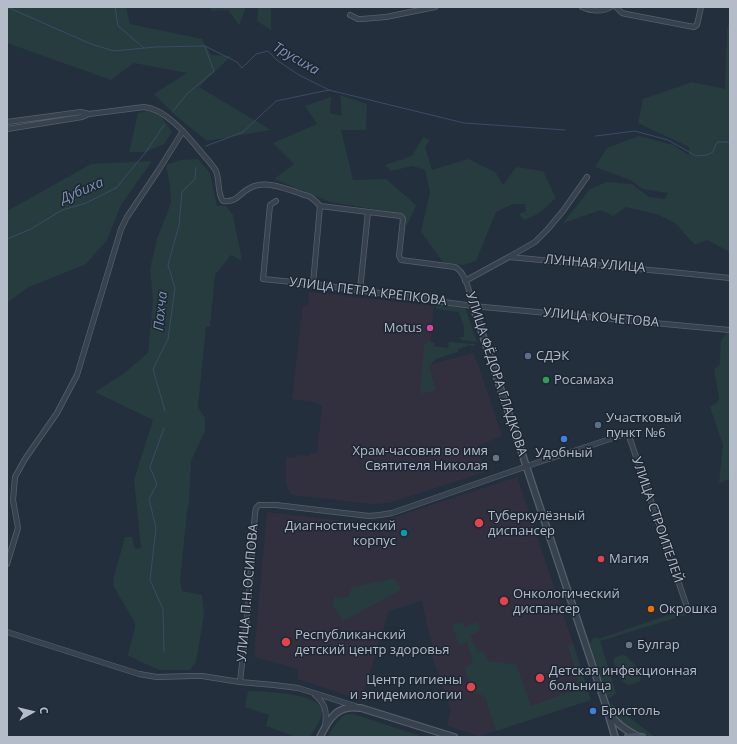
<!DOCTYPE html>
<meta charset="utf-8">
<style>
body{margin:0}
#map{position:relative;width:737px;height:744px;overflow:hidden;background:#242f3e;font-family:"Open Sans",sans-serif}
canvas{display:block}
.frame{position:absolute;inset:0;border:8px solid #b4bcc9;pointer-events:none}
.north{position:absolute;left:12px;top:692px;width:40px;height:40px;-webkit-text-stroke:3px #1d2633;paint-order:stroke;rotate:82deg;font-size:11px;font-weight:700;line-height:16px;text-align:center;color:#b4bcc9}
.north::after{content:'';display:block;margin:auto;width:14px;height:18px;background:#b4bcc9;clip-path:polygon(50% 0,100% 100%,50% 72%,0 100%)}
</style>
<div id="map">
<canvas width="737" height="744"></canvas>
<div class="frame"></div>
<div class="north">С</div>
</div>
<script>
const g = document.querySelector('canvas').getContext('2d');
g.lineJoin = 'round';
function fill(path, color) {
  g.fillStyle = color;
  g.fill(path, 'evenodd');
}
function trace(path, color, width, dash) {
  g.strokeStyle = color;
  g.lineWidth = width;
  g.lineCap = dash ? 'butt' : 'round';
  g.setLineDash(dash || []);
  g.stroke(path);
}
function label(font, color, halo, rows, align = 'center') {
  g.font = font + ' "Open Sans",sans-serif';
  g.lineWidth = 3;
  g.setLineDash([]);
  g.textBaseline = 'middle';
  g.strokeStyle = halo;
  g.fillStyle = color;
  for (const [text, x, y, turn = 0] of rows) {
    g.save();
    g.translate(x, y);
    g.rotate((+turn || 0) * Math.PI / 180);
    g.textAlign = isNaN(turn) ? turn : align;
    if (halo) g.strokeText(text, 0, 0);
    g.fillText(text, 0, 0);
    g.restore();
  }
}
fill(new Path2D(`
 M309,292L434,306L428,365L474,353L502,436L477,446L485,472L389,503L373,504L291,495L286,484V457L295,458L296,455L309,456L310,453H317L322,407L318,403L292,399L303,306H308Z
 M517,477L573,643L591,700L479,736L447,726L451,710L432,656V646L422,601L389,611L361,700L298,679V669L254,657L267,512L352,522L377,523Z`), '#32303f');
fill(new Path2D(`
 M7,7H126L130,24L202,39L211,55L231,56L199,87L271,130L207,141L176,116L154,94L187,73L134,63L111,80L7,43Z
 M210,7H246L239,25L228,10L212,11Z
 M258,7H271V30L257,21Z
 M730,19V252L707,240L695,245L675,223L659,215L626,207L613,216L601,210L563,223L590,189L607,182L632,184L649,197L665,199L668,193L643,189L630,180L595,167L607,148L639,136L673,145L689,155V147L638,123L643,99L692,82L725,89L727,31Z
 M340,95L367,104L366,130H341L353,180L386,179L416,205L407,226L403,214L330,202L274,179L294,164L273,143L317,124L305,106L331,97L330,113L342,116Z
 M147,111L161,116L172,132L164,144L146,152H129L138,113Z
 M423,137L430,140L425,147L432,170L468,159L495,172L503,185L516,167L543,171L556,198L538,214L524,220L519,214L526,211L525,204H513L496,212L476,261L463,265L443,262L421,232L430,192L425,170L413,166L390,171L385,165L412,156Z
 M198,159L210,173L217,206H226L233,215L242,261L231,255L215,275L210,327L206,326L198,407L205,418V431L191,461L189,502L187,511L180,581L182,591L202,595L204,614L196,662L190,670H159L129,656L128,654L135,627L134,621L114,587L113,580L125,537H132L135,549L141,548L134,480L153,420L95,392L123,374L148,353L153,300L150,269L157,239L171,203L170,187L166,165L181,160Z
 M152,161L121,205L107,240L86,264L27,288L7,303V211L91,164Z
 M436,303L465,307L477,342L461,340L460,337H464V327L459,312L436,309Z
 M730,330V479L719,483L723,445L710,407L718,402L719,398L714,369L720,364L721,340Z
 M428,341H431V343H434V346L448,348L449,342L475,344V346H472L470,345L458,349V352L436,359L429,367L436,390L422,394L420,391L424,344Z
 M395,578L401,590L343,621L333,606L334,597L348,598L352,587Z
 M689,608L692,613L600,641L616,693L612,697L608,698L590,644L592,639L597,637L598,639Z
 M463,622L465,627L478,622L480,630L470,636L477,651L484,652L489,662L516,664L531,706L580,688L568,645L573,643L591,700L496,731L485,696L473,693L464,668L473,663L467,642L459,645L452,625Z
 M622,655L626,656L641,671L642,676L639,682C635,683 630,686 627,684C622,683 612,664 614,659C615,656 620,656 622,655Z
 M248,691C264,692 315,692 322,709C324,717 314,730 310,737H296L266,726L269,715L245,707Z
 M612,704L655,737C650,737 648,736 643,734C625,726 620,724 609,707Z
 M353,714L418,735V737H328C331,731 339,717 345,715C348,714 350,714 353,714Z`), '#263c3f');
trace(new Path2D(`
 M7,7L91,44L114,51L155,47L205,46L237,62L242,68L256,54L268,51L278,61L299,75L329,90L464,123L565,130
 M115,7L118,26L144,48
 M173,111L187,94L214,71L205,47
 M596,136L635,131L668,140L696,156L707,155L713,152L716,144L718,142H730
 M206,146L243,132L276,101L329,90
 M7,239L31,229L62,210L86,203L116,188L146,152L164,125
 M165,411L153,369L168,339L175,288L168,265L179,225L182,192L195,179L196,168
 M164,652L163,609L150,580L156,528L149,499L157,484L150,467L164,428`), '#394c67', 1);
const minor = new Path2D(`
 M582,7C591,11 602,12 611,7
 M616,7L622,13L626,14L694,27L697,25L701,7
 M350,15L358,19H362L386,17L435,7
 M89,114L144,107C166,109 187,135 201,152C206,158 212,164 216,171C220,181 217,193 223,201C237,203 239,193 250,188C265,180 284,188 299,193C302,195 307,195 310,197C314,199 317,203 320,206L401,216L403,219L399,256L401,260L455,267C466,272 470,295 473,306
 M7,122L81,112L89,114L82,117L7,129
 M276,201L270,205L263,279L313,284L473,306L729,330
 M509,257L535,242L547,230L563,211L587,177
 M465,281L509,257L671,272L730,278
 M313,284L320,206
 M360,290L368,212
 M7,564L18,528L13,500L15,477L25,459L57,413L77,375L121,229L127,217L158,171L183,131
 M7,632L139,674L157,677L192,676H202L240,682L274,685L298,688L355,706
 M240,682L248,609L255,513L256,508L259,505H276L369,516L380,515L392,513L536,463L580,449L628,433L687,607
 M315,695C326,704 327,712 325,726`);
const tertiary = new Path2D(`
 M473,306L605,703L615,737
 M609,712C616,724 626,730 637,736
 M320,737C326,725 333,710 348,708C352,707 356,708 361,708L454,737`);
const secondary = new Path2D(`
 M628,737L634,736L642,737`);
trace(minor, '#565f6c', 6);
trace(tertiary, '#565f6c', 8);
trace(secondary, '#565f6c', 8);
trace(minor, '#38414e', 4.5);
trace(tertiary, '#38414e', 5.5);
trace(secondary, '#465061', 6);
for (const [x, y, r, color] of [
 [430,328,4,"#d1479c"],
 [528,356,4,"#5c6f8a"],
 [546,380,4,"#2e9e5b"],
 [598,425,4,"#5c6f8a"],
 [564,439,4,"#3f7fe0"],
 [496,458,4,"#6b7280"],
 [479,523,5,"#e0444e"],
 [404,533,4,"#0f9aa8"],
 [601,559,4,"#e0444e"],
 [504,601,5,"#e0444e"],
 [651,609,4,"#e8710a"],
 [286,642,5,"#e0444e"],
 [629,645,4,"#6b7280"],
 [540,678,5,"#e0444e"],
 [471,687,5,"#e0444e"],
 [593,711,4,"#3f7fe0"]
]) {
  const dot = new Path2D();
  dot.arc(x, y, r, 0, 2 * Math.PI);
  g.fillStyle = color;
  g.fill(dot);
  trace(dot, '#1d2633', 1.5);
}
label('13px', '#b4bcc9', '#1d2633', [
 ["ЛУННАЯ УЛИЦА",595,264,5],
 ["УЛИЦА ПЕТРА КРЕПКОВА",368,292,7],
 ["УЛИЦА КОЧЕТОВА",601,318,5],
 ["УЛИЦА ФЁДОРА ГЛАДКОВА",496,374,72],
 ["УЛИЦА СТРОИТЕЛЕЙ",657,520,71],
 ["УЛИЦА П.Н.ОСИПОВА",248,593,-85]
]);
label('13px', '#b4bcc9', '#1d2633', [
 ["Motus",422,328,"right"],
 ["СДЭК",536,356],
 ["Росамаха",554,380],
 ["Участковый",606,418],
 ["пункт №6",606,433],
 ["Храм-часовня во имя",488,451,"right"],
 ["Святителя Николая",488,466,"right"],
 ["Удобный",564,453,"center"],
 ["Туберкулёзный",488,516],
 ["диспансер",488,531],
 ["Диагностический",396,526,"right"],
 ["корпус",396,541,"right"],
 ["Магия",609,559],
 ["Онкологический",513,594],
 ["диспансер",513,609],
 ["Окрошка",659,609],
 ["Республиканский",295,635],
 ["детский центр здоровья",295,650],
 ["Булгар",637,645],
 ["Детская инфекционная",549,671],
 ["больница",549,686],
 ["Центр гигиены",462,680,"right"],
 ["и эпидемиологии",462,695,"right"],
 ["Бристоль",601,711]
], 'left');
label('italic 14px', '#7c92b1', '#1d2633', [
 ["Трусиха",296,59,30],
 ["Дубиха",82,191,-23],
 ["Пахча",161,311,-84]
]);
</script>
